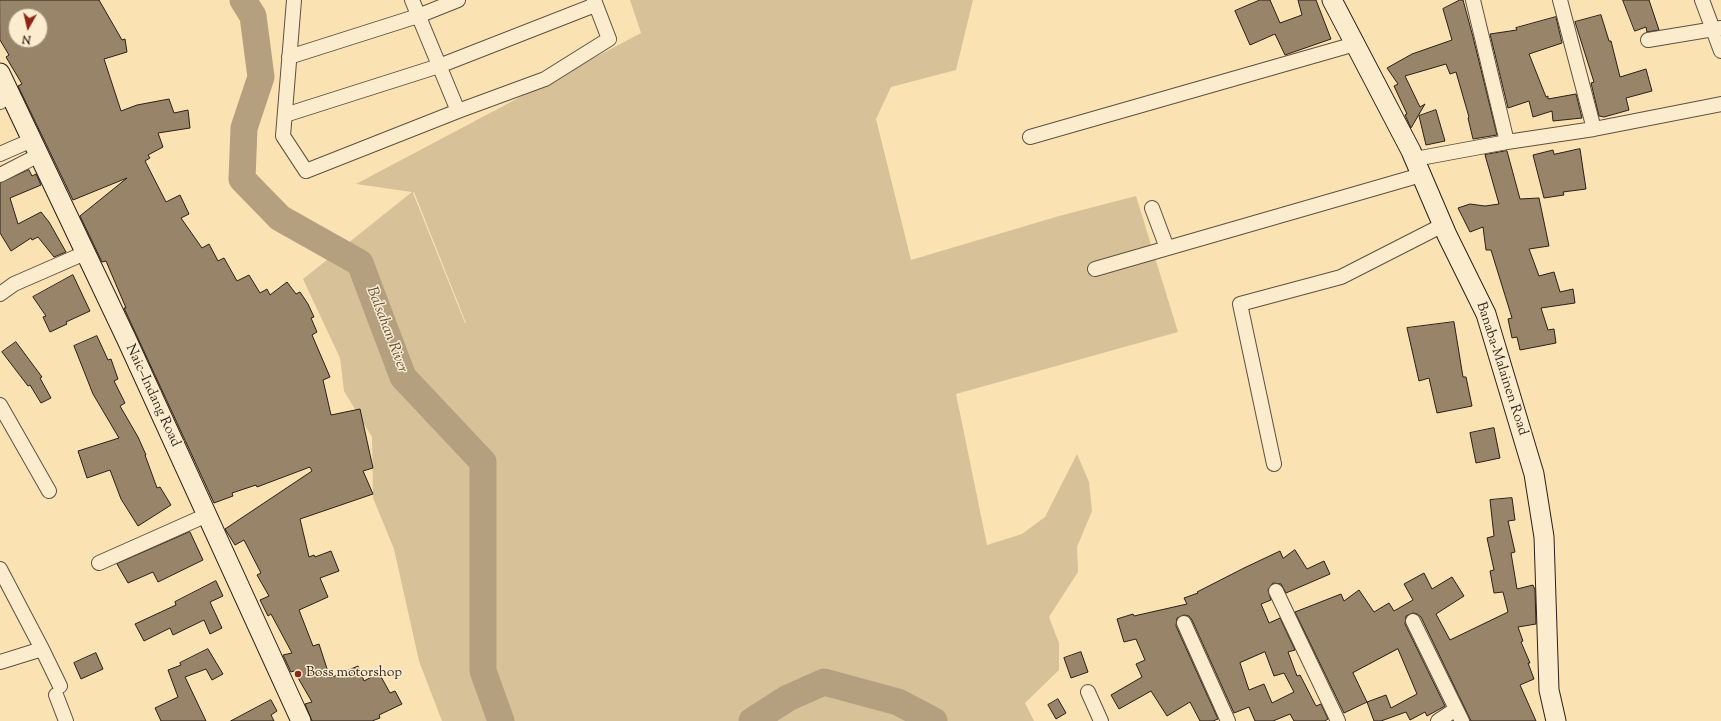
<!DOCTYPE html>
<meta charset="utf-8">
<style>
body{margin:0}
#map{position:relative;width:1721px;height:721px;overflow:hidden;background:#fae2b3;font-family:"Sorts Mill Goudy",serif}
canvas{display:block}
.north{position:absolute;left:8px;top:8px;width:40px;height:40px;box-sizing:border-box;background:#fcecce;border:1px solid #a89a86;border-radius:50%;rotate:188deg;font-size:11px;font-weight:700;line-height:16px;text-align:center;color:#2b1f19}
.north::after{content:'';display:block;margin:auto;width:14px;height:18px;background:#8f2418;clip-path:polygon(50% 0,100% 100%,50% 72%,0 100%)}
</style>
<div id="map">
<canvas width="1721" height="721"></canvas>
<div class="north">N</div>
</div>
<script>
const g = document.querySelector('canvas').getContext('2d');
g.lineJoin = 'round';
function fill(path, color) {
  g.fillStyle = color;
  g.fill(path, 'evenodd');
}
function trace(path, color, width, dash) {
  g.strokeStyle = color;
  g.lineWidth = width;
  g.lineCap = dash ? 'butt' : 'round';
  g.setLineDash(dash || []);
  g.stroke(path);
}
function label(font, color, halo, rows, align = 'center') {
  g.font = font + ' "Sorts Mill Goudy",serif';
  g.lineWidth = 3;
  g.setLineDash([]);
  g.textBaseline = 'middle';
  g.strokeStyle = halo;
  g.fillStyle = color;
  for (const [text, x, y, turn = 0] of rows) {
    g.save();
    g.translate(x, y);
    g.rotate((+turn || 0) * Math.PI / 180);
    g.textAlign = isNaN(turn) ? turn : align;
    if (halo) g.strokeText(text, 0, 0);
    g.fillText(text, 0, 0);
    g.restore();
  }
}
fill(new Path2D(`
 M630,0H973L956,70L891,87L876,119L911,260L1059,216L1136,196L1178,332L956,394L987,545L1022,534L1045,517L1077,454L1089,482L1092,511L1077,547L1078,572L1049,617L1059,643V670L1025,703L1034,721H442L419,661L394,549L373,498L372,437L344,391L340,358L303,279L412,192L356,184L641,33ZM414,192L466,323H465L413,193Z`), '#d7c199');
trace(new Path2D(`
 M243,0L253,16L261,77L244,128L242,179L280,218L360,263L403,377L483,462V671L501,721
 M752,721L788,698L824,682L898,702L934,721`), '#b4a07f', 27);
const building = new Path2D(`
 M0,0H99L122,40L125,39L127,52L104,59L121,111L137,105L169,99L174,113L188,110L190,128L158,133L163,147L148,155L150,158L145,161L166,202L180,195L189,214L181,218L202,248L209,244L218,261L224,258L237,281L249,275L260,293L267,289L270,295L287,282L296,294L300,292L308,304L314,317L311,318L317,332L312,335L330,377L323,380L331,415L360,409L373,468L363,471L373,494L300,519L309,557L314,555L315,557L331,551L339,571L320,578L328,597L299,610L313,646L319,644L330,678L358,666L364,681L379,673L390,693L395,691L402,704L379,715L380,718L372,721H312L305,704L312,702L294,671L291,672L283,655L292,653L271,614L268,616L260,600L269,596L257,575L261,573L244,540L235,545L225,529L312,471L310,467L257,487L256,485L232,493L233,496L214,503L124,308H126L106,261L102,262L80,216L127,178L73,200L18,86L22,84L6,57L9,55L0,40ZM16,16H40V40H16Z
 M1260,0H1270L1280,23L1302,15L1298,0H1316L1331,39L1285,55L1275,34L1250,45L1235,11Z
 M1460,0H1463L1473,37L1497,135L1473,139L1468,118L1469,117L1456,72L1450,74L1446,64L1405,76L1420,107L1425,104L1411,128L1405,115L1407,114L1394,86L1398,84L1387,68L1412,54L1452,40L1443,9Z
 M1623,0H1649L1659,30L1647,32L1646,27L1635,31Z
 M1601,15L1609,41H1611L1620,77L1646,69L1652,91L1626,98L1629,110L1604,117L1599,116L1591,83L1594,82L1575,22Z
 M1556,17L1562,43L1529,54L1546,97L1548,96V99L1576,94L1582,118L1553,121L1552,111L1533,117L1529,101L1508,108L1490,34L1517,30L1516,28Z
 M1436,110L1445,141L1426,145L1419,116Z
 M1580,149L1586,189L1563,192L1564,195L1544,198L1533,155L1553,150L1554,154Z
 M1507,151L1520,199L1539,198L1549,246L1529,249L1539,276L1554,272L1560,292L1573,289L1575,303L1541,308L1548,330L1554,329L1556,343L1520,350L1517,337L1512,338L1508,319L1512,318L1491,250H1486L1483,227L1470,232L1458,208L1470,204L1485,206L1499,204L1485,155Z
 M29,170L32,176L36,174L41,185L10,198L18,224L41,212L49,222L66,252L54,257L38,237L32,240L31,238L11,251L0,233V183Z
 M73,275L90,311L66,322L67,324L50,332L43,317L46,316L33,297Z
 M1454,322L1463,377H1466L1472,406L1437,413L1429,378L1419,381L1407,328Z
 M97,336L108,360L111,359L118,379L114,381L125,403L120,406L138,437L146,455H145L157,488L160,487L171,505L138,526L121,499L110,470L87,478L78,451L119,438L93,394L74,346Z
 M16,342L42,377L40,378L51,398L41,403L30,385L28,386L2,352Z
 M1494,428L1500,458L1476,463L1470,433Z
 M1512,498L1515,520L1508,521L1515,552L1511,553L1517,589L1533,585L1535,590L1536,624L1518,627L1523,641L1521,642L1530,663H1528L1534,679L1520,685L1536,721H1471L1421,617L1417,614L1413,613L1406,616L1405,624L1445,706L1427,716L1425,712L1410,720L1406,712L1381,721H1374L1367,702L1344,713L1295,612L1341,594L1344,601L1359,590L1374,612L1389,603L1394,611L1413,600L1404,584L1424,573L1432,589L1452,577L1464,596L1436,614L1450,640L1508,612L1503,592L1494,593L1490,571L1494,570L1487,538L1494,536L1490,500ZM1398,649L1417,694L1391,708L1386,695L1367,702L1353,673Z
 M190,532L203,560L158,582L153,572L128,583L117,564Z
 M1295,550L1307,569L1324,561L1330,574L1286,593L1281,584L1273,583L1268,590L1271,600L1261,604L1269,623L1280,618L1295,650L1288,652L1297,676L1300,675L1316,706L1321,704L1328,719L1325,721H1294L1290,714L1273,721H1255L1249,707L1234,713L1192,620L1189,616L1184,615L1177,618L1176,626L1218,719L1213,721H1200L1190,702L1167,716L1151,691L1119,709L1111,695L1142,677L1136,664L1145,660L1136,639L1124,642L1117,619L1133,614L1134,616L1187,604L1184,598L1198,593L1197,592L1244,568L1280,551L1283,558ZM1265,652L1274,676L1284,673L1294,692L1272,703L1264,684L1249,690L1240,663Z
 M216,581L223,596L210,602L222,628L210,634L204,620L173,635L170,628L144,641L135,624L176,605L175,602Z
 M208,649L223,674L212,680L206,669L185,677L206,721H161L155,708L178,697L168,670L181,665L180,663Z
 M1081,652L1088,672L1071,678L1064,658Z
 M96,653L103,669L81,679L74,663Z
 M1058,699L1066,713L1056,719L1048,705Z
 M271,700L277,711L271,715L274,721H231Z`);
fill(building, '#978469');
trace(building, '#2b1f19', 1);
const street = new Path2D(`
 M294,0L283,136L306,171L458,111L545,79L609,39L594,0
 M412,0L458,111
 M1473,0L1507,142
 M1560,0L1594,129
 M1702,0L1721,51
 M1648,40L1721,28
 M289,57L418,16L458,0
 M0,102L10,95
 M285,115L439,66L595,5
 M1030,137L1355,44
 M0,154L32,140
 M1415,159L1507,142L1594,129L1721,104
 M0,175L39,155
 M1152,208L1167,248
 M1095,269L1421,175
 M0,294L14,284L85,253
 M0,405L49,491
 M1274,464L1240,304L1341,277L1443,225
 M99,563L207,515
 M0,569L42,649L0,662
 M1276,591L1338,721
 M1413,621L1462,721
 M1184,623L1228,721
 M42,649L60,686
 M1088,692L1101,721
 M56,695L66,721
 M1438,721L1456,709`);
const secondary = new Path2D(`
 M1332,0L1411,151L1447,235L1486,314L1534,474L1544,537L1549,690L1556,721
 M0,73L126,338L301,721`);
trace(street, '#5f5040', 16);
trace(secondary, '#2b1f19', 21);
trace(street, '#fcecce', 14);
trace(secondary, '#fcecce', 19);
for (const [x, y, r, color] of [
 [298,674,4,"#8f2418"]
]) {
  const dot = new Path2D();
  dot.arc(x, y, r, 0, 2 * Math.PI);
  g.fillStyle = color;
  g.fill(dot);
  trace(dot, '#fcecce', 1.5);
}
label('14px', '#2b1f19', '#fcecce', [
 ["Banaba-Malainen Road",1501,369,72],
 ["Naic–Indang Road",152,396,65]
]);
label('14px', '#2b1f19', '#fcecce', [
 ["Boss motorshop",306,674]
], 'left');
label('italic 15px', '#5b4c3d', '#fcecce', [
 ["Balsahan River",386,330,69]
]);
</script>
